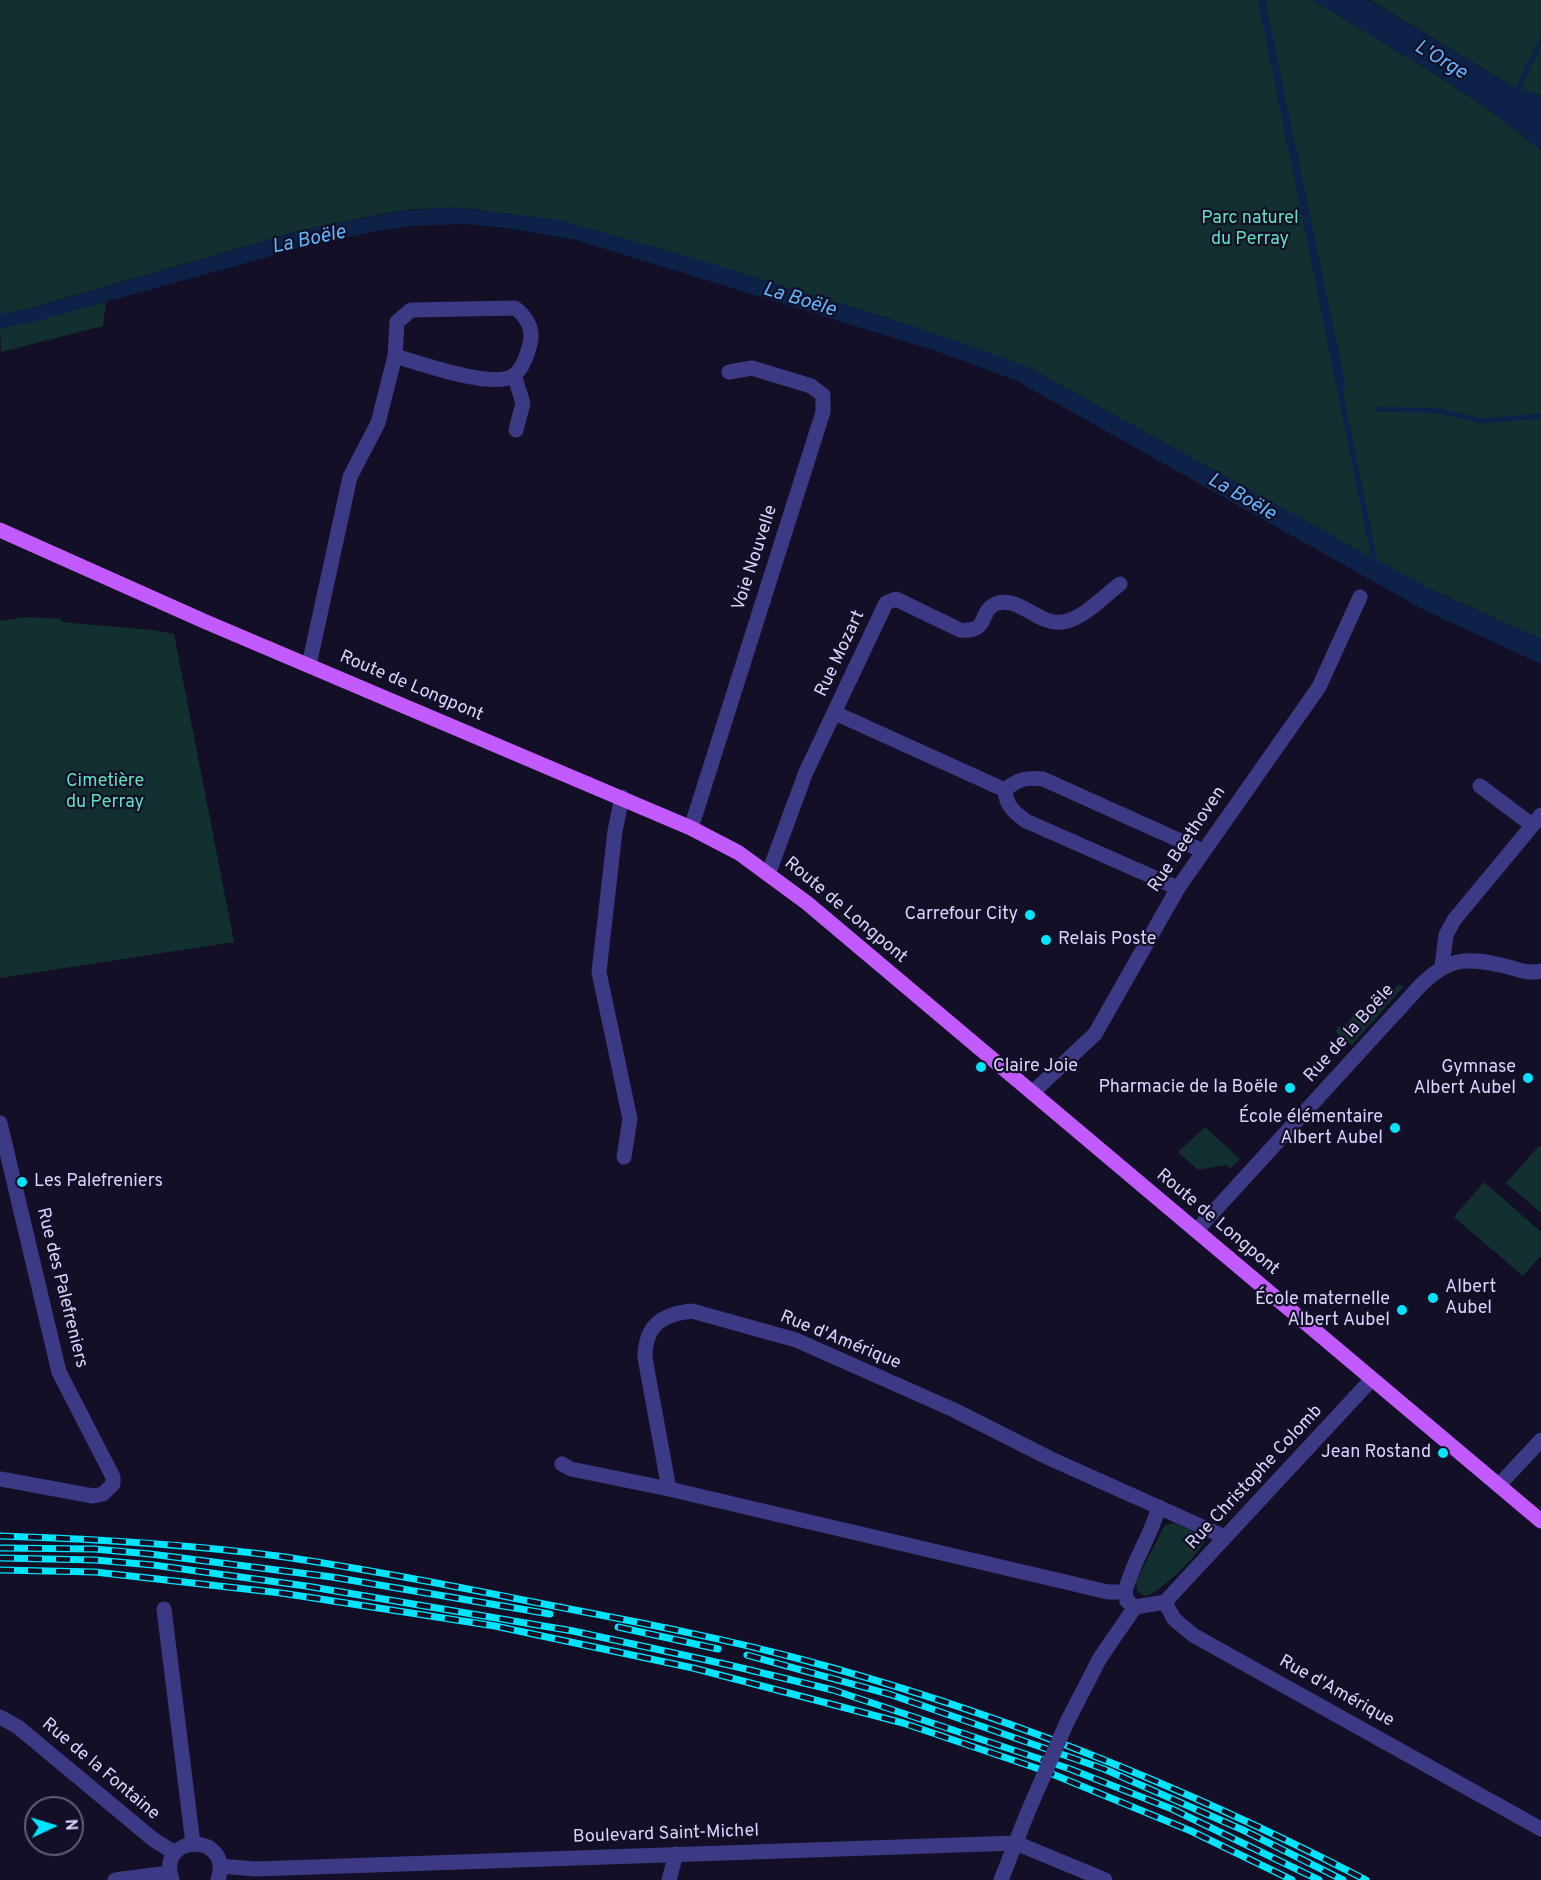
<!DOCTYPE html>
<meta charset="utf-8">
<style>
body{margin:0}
#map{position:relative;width:1541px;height:1880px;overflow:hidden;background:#130f26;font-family:Overpass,sans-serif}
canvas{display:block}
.north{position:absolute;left:24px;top:1796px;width:60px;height:60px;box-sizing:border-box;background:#130f26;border:2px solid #625e7d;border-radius:50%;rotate:86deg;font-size:16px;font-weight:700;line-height:24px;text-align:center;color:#d9d4ff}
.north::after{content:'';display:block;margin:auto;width:21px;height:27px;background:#00e5ff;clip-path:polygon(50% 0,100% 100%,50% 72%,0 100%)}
</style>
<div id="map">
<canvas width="1541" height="1880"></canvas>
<div class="north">N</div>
</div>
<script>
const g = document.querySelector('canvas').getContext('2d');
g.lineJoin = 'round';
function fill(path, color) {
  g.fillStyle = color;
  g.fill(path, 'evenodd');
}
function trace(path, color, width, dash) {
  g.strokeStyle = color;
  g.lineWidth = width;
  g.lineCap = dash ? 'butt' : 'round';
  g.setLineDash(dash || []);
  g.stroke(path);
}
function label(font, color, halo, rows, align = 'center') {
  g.font = font + ' Overpass,sans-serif';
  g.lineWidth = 4.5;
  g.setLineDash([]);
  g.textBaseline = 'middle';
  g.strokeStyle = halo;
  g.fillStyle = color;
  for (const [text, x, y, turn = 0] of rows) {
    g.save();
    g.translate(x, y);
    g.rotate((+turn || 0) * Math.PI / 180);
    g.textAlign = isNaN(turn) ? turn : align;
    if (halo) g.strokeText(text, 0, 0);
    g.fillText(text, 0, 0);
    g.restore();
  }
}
fill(new Path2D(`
 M0,0H1313L1433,73L1488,109L1541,150V639L1428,588L1377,561L1030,368L885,317L565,222L465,208L416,209L386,213L295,232L31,308L0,315Z
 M1370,0H1541V96L1512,86Z
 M106,302L103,326L1,352L0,328Z
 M25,617L61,619V622L152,630L174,634L234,942L0,978V621Z
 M1399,984L1403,987L1352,1045L1336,1032L1338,1026L1343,1028L1359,1009L1369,1018Z
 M1205,1127L1240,1159L1231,1168L1225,1165L1198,1170L1178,1152Z
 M1539,1146L1541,1147V1213L1506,1183Z
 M1484,1182L1541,1232V1255L1523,1276L1454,1217Z
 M1173,1523L1199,1533L1204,1542C1198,1555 1158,1595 1145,1596L1137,1591L1136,1582L1164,1526Z`), '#12302f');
fill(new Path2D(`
 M1258,0H1265L1346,387L1342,388L1377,560L1436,592L1541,639V664L1424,610L1015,380L936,351L576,240L506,228L463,224L411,226L377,231L307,246L30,323L0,328V314L32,308L310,228L402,211L452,207L559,220L690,257L925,330L1028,367L1371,557Z
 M1313,0H1369L1512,86L1541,96V150L1488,109L1433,73Z`), '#0c2248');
trace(new Path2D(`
 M1516,93L1541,40
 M1378,409L1441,411L1482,421L1541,416`), '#0c2248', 5);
trace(new Path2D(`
 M514,375L523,403L516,430
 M309,665L350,477L378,423L395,356L397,322L411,310L515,308C526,316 534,329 530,344C527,355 523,369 513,376C491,389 420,363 395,356
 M835,713L1005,790C1006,806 1014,812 1026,821L1178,888
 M1480,786L1532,825
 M1005,790C1018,779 1026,777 1043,779L1203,851
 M622,797L615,831L599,972L630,1119L624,1157
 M691,828L823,412V395L811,386L752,368L729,372
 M769,872L806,772L886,603L896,599L960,630C991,633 977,610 998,603C1020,597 1040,626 1063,622C1083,619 1104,596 1120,584
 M1442,966L1446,935L1454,920L1541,815
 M1032,1093L1095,1034L1178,888L1319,687L1360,597
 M0,1123L59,1372L113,1477V1484L103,1494L93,1496L0,1479
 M1196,1231L1419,987C1449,956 1468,957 1509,967C1519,970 1530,974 1541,971
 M562,1464L571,1469L669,1489L1108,1592H1125L1127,1601L1135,1607L1165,1602L1174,1619L1193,1635L1541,1829
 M1499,1485L1541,1440
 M669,1489L645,1358C645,1326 661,1314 692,1311L796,1340L954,1410L1049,1458L1225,1537
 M1125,1592C1132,1563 1150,1538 1159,1507
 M1165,1602L1372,1379
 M164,1609L193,1844
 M0,1717L18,1727L154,1840L175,1853
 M1067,1722L1100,1658L1135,1607
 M220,1866L255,1869L1016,1843L1105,1880
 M115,1880L169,1873
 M172,1880C155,1833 234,1832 218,1880
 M669,1880L676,1854
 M1001,1880L1027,1814`), '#3d3a85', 15);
trace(new Path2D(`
 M0,530L206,622L691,828L739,853L807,903L1541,1521`), '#c25bff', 15);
const rail = new Path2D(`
 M0,1536C95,1539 190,1544 285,1557C364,1569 444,1584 523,1600C614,1618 706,1634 796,1658C994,1710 1184,1786 1366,1880
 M0,1548L94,1549L150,1554L332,1577L550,1614
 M0,1558L95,1560L153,1565L306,1586L573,1631L729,1665L833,1690L1070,1769L1172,1809L1319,1880
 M0,1570L95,1572L281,1593L495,1626L693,1668L903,1723L1045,1771L1191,1831L1292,1880
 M618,1627L718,1649
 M747,1655L889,1694L1104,1769L1243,1830L1343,1880`);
trace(rail, '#00e5ff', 7);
trace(rail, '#130f26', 4.5, [14]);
trace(new Path2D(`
 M1027,1814L1067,1722`), '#3d3a85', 15);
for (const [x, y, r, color] of [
 [1030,915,6,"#00e5ff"],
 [1046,940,6,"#00e5ff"],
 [981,1067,6,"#00e5ff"],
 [1528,1078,6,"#00e5ff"],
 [1290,1088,6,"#00e5ff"],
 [1395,1128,6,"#00e5ff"],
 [22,1182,6,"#00e5ff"],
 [1433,1298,6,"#00e5ff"],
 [1402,1310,6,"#00e5ff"],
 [1443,1453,6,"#00e5ff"]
]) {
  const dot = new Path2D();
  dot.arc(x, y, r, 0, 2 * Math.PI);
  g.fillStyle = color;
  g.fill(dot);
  trace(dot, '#130f26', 2);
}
label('18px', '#5fe0c0', '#130f26', [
 ["Parc naturel",1250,219],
 ["du Perray",1250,240],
 ["Cimetière",105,782],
 ["du Perray",105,803]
]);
label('18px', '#d9d4ff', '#130f26', [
 ["Voie Nouvelle",756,558,-72],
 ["Rue Mozart",841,654,-65],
 ["Route de Longpont",411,687,23],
 ["Rue Beethoven",1188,840,-56],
 ["Route de Longpont",845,911,40],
 ["Rue de la Boële",1350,1034,-48],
 ["Route de Longpont",1217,1223,40],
 ["Rue des Palefreniers",61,1288,76],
 ["Rue d'Amérique",840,1341,22],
 ["Rue Christophe Colomb",1255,1478,-47],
 ["Rue d'Amérique",1336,1692,29],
 ["Rue de la Fontaine",100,1770,40],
 ["Boulevard Saint-Michel",666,1835,-2]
]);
label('18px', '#d9d4ff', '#130f26', [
 ["Carrefour City",1018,915],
 ["Relais Poste",1058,940,"left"],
 ["Claire Joie",993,1067,"left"],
 ["Gymnase",1516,1068],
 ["Albert Aubel",1516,1089],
 ["Pharmacie de la Boële",1278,1088],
 ["École élémentaire",1383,1118],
 ["Albert Aubel",1383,1139],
 ["Les Palefreniers",34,1182,"left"],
 ["Albert",1445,1288,"left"],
 ["Aubel",1445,1309,"left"],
 ["École maternelle",1390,1300],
 ["Albert Aubel",1390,1321],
 ["Jean Rostand",1431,1453]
], 'right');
label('italic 20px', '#62b6ff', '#130f26', [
 ["L'Orge",1440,61,31],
 ["La Boële",309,241,-12],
 ["La Boële",799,301,17],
 ["La Boële",1241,498,30]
]);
</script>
